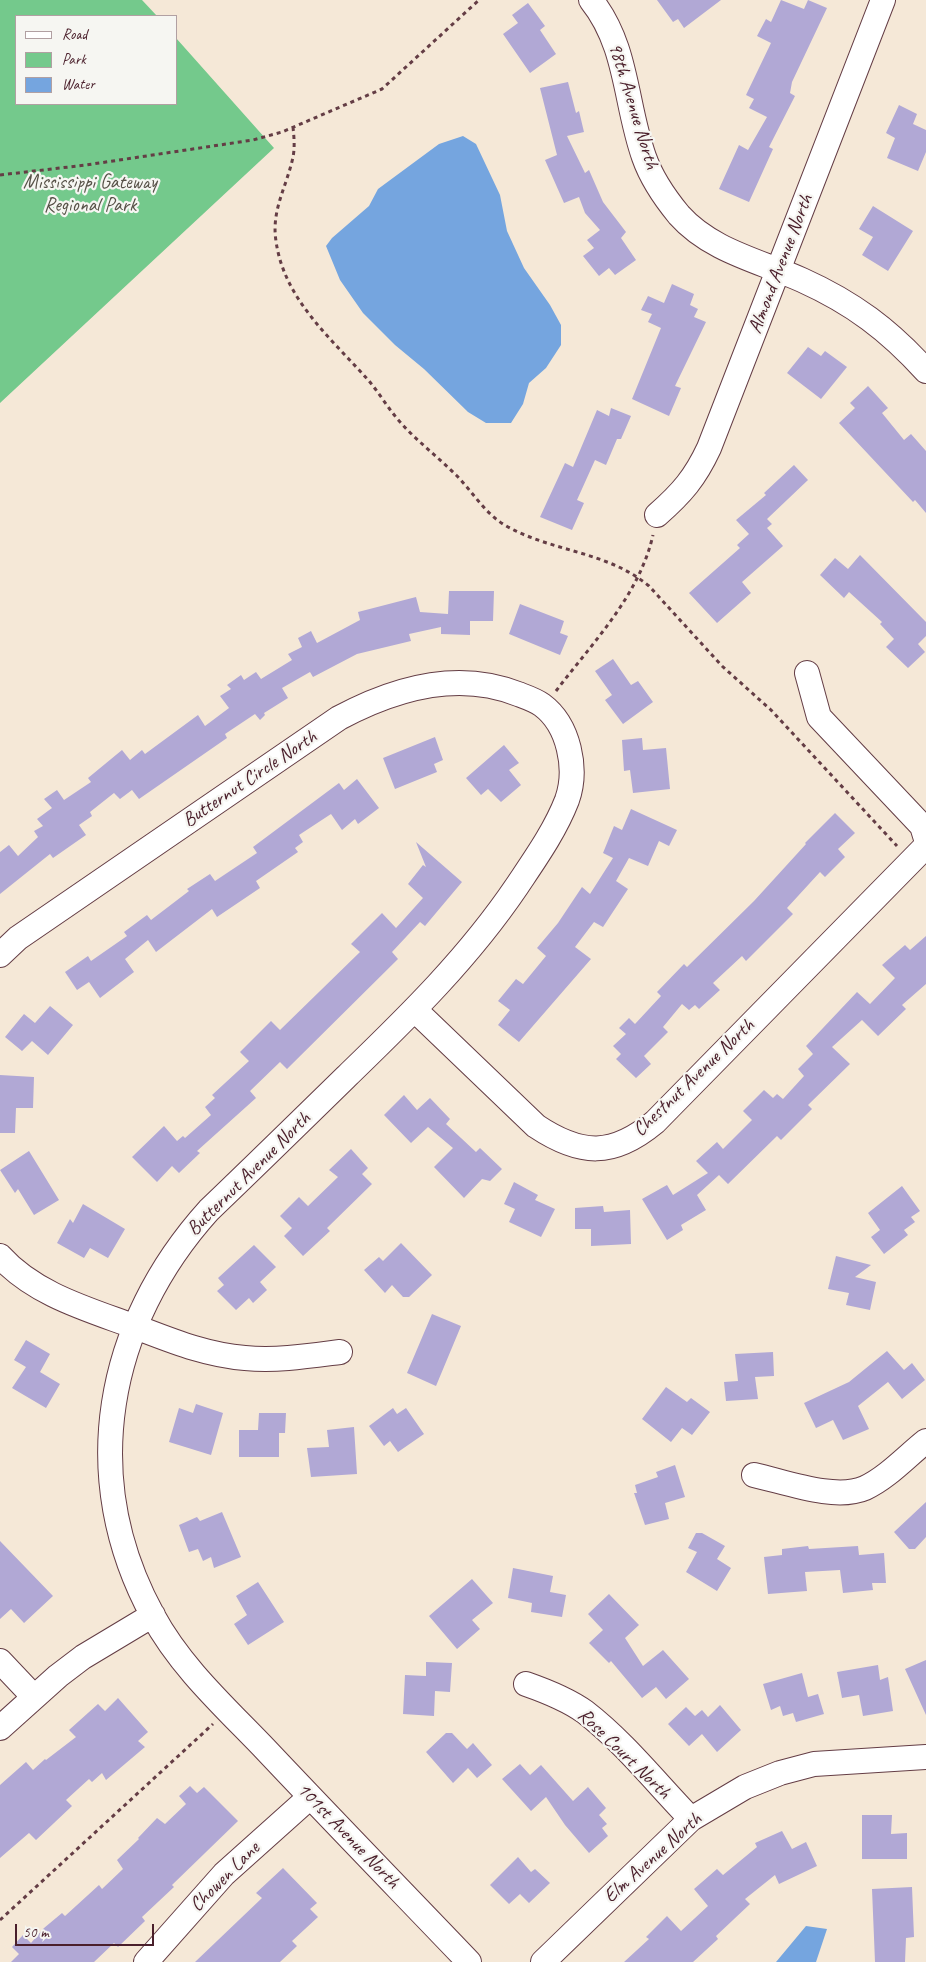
<!DOCTYPE html>
<style>
body{margin:0}
#map{position:relative;width:926px;height:1962px;overflow:hidden;background:#f5e8d7;font-family:Caveat,sans-serif}
canvas{display:block}
.legend{position:absolute;left:15px;top:15px;width:162px;height:90px;box-sizing:border-box;background:#f6f6f2;border:1px solid #b1a0a2;margin:0;padding:6px 9px;list-style:none;font-size:15px;color:#4a1f2b}
.legend li{display:flex;align-items:center;gap:10px;height:25px}
.legend b{width:25px;border:1px solid #b1a0a2}
.scale{position:absolute;left:15px;top:1924px;width:139px;height:22px;box-sizing:border-box;border:2px solid #4a1f2b;border-top:0;padding-left:6px;font-size:15px;line-height:18px;white-space:nowrap;color:#4a1f2b;-webkit-text-stroke:4px #f6f6f2;paint-order:stroke}
</style>
<div id="map">
<canvas width="926" height="1962"></canvas>
<ul class="legend">
<li><b style="height:6px;background:#fff"></b>Road</li>
<li><b style="height:14px;background:#74c98c"></b>Park</li>
<li><b style="height:14px;background:#75a5df"></b>Water</li>
</ul>
<div class="scale">50 m</div>
</div>
<script>
const g = document.querySelector('canvas').getContext('2d');
g.lineJoin = 'round';
function fill(path, color) {
  g.fillStyle = color;
  g.fill(path, 'evenodd');
}
function trace(path, color, width, dash) {
  g.strokeStyle = color;
  g.lineWidth = width;
  g.lineCap = dash ? 'butt' : 'round';
  g.setLineDash(dash || []);
  g.stroke(path);
}
function label(font, color, halo, rows, align = 'center') {
  g.font = font + ' Caveat,sans-serif';
  g.lineWidth = 4.5;
  g.setLineDash([]);
  g.textBaseline = 'middle';
  g.strokeStyle = halo;
  g.fillStyle = color;
  for (const [text, x, y, turn = 0] of rows) {
    g.save();
    g.translate(x, y);
    g.rotate((+turn || 0) * Math.PI / 180);
    g.textAlign = isNaN(turn) ? turn : align;
    if (halo) g.strokeText(text, 0, 0);
    g.fillText(text, 0, 0);
    g.restore();
  }
}
fill(new Path2D(`
 M0,0H142L157,16H16V104H176V38L274,148L0,403Z`), '#74c98c');
fill(new Path2D(`
 M463,136L476,144L500,195L507,231L524,268L550,305L561,325V345L546,368L529,383L523,404L511,423H486L468,412L424,369L395,345L363,313L340,280L326,246L332,238L369,206L378,189L439,144Z
 M806,1926L827,1929L816,1962H776Z`), '#75a5df');
fill(new Path2D(`
 M657,0H721L684,28L678,19L673,22Z
 M781,0L804,9L808,0L827,8L792,82L790,93L795,96L769,147L773,149L749,202L719,189L739,145L748,150L767,117L749,108L754,99L746,95L771,43L757,36L766,19L771,22Z
 M528,3L545,26L540,30L556,54L530,73L503,34L518,23L512,15Z
 M568,82L576,113L579,111L584,132L567,136L585,173L589,170L603,202L626,232L621,238L636,260L615,275L609,268L599,276L583,256L594,248L587,240L600,230L585,213L579,197L564,203L545,160L557,155L540,88Z
 M899,105L917,114L913,124L926,130V152L918,171L887,158L895,138L886,133Z
 M873,206L913,231L888,271L862,255L873,237L859,229Z
 M672,284L694,294L690,305L698,309L694,317L706,322L675,386L681,388L669,416L632,399L661,328L648,322L652,314L641,310L648,296L664,303Z
 M808,347L821,356L825,351L847,367L821,399L787,373Z
 M868,386L888,408L882,413L904,440L911,434L926,451V513L915,500L913,502L839,423L855,408L850,403Z
 M611,408L631,416L621,439H617L606,465L595,460L577,500L584,503L572,530L540,517L565,463L573,467L597,410L609,416Z
 M794,465L808,480L767,519L772,524L767,528L783,546L742,582L751,593L717,623L689,593L740,548L737,545L749,534L736,520L766,495L764,493Z
 M860,555L926,622V636L918,644L925,652L908,668L886,647L894,639L880,624L882,622L849,592L844,598L820,575L835,558L848,569Z
 M449,591H494L493,621H470V635L441,634V627L409,634L411,641L357,654L313,677L310,672L282,688L288,698L264,713L265,715L260,720L255,714L225,734L227,738L139,799L132,790L120,799L114,793L90,812L92,816L79,825L86,835L53,858L50,854L0,894V852L9,845L18,856L38,837L34,831L43,826L37,819L52,808L44,799L57,790L64,800L91,782L88,778L122,750L130,760L142,750L145,754L198,715L205,726L229,708L220,696L231,689L227,685L241,675L244,680L256,672L261,679L292,660L288,654L302,647L298,638L311,631L317,643L360,620L358,612L416,597L420,612L448,614Z
 M520,604L564,621L560,633L568,636L560,655L509,634Z
 M613,659L631,685L638,681L653,702L623,724L605,700L612,695L595,671Z
 M435,737L443,760L434,764L437,772L395,789L383,758Z
 M642,738L643,750L666,748L670,789L633,793L630,770L624,771L622,740Z
 M504,745L519,763L509,770L521,785L501,802L488,789L481,795L466,778Z
 M357,779L379,808L358,824L355,819L342,830L331,814L299,835L303,842L295,848L298,852L256,881L260,888L217,917L212,909L156,952L148,940L125,959L134,972L100,998L89,982L77,990L65,972L88,956L91,961L127,936L124,932L147,915L151,920L189,891L187,889L210,874L215,881L257,853L253,847L339,783L344,790Z
 M631,809L677,830L669,846L659,841L648,866L629,858L616,881L628,889L603,927L594,922L575,947L591,959L519,1042L498,1025L510,1010L498,1001L516,979L523,984L546,956L537,948L558,923L582,887L590,894L613,858L603,853L614,826L622,830Z
 M835,813L855,833L838,849L845,857L825,877L820,872L787,908L793,914L746,961L742,956L713,983L720,990L699,1009L695,1005L689,1010L682,1004L663,1027L668,1032L644,1056L651,1064L636,1078L616,1059L621,1054L613,1046L626,1034L619,1028L629,1018L635,1024L661,996L657,992L684,964L687,967L754,901L806,844L805,843Z
 M416,842L462,882L425,926L420,922L392,952L398,959L287,1069L280,1062L250,1091L256,1098L197,1151L200,1153L179,1173L172,1166L157,1182L132,1157L164,1126L177,1141L183,1136L185,1138L211,1115L205,1107L215,1098L212,1095L249,1061L240,1052L271,1021L280,1030L360,952L351,944L382,913L396,928L423,898L408,884L423,865L426,867Z
 M926,936V984L902,1005L906,1009L878,1036L862,1020L832,1047L850,1064L808,1105L812,1109L781,1140L777,1136L728,1184L719,1175L697,1195L706,1210L681,1225L683,1230L667,1240L642,1199L667,1185L673,1195L708,1173L696,1161L717,1142L723,1149L752,1120L743,1111L764,1090L773,1098L777,1094L783,1099L804,1076L798,1069L813,1054L806,1046L857,992L870,1004L895,978L882,965L905,945L910,950Z
 M50,1006L73,1025L48,1055L32,1041L22,1051L5,1037L24,1014L35,1023Z
 M0,1075L34,1077L33,1108H16L15,1133H0Z
 M404,1095L417,1110L430,1098L450,1119L446,1124L476,1152L480,1148L502,1169L490,1181L482,1179L464,1198L434,1167L453,1148L428,1127L411,1143L384,1115Z
 M351,1149L368,1168L362,1174L372,1184L327,1228L330,1231L303,1256L284,1236L292,1228L280,1216L299,1197L308,1206L338,1177L329,1170Z
 M29,1151L59,1200L34,1215L18,1189L15,1193L0,1170Z
 M514,1182L538,1195L535,1200L555,1209L541,1237L509,1222L515,1209L504,1204Z
 M902,1186L920,1211L911,1217L915,1222L904,1230L908,1235L884,1254L871,1237L880,1230L868,1213Z
 M83,1204L125,1229L108,1258L90,1248L84,1258L57,1243L70,1219L73,1223Z
 M603,1206L604,1212L630,1210L631,1244L591,1246V1229H575V1208Z
 M401,1243L432,1275L409,1297H403L392,1285L385,1293L364,1270L379,1257L383,1261Z
 M254,1245L276,1267L260,1282L267,1290L253,1303L249,1298L236,1310L217,1291L224,1285L218,1278Z
 M836,1256L871,1265L855,1277L876,1282L870,1310L846,1305L849,1293L828,1289Z
 M432,1314L461,1326L436,1386L407,1373Z
 M26,1340L50,1354L40,1372L60,1384L46,1408L12,1388L26,1367L14,1360Z
 M887,1351L904,1370L912,1363L925,1380L902,1399L888,1382L858,1406L869,1429L843,1440L833,1420L816,1428L804,1403L849,1382Z
 M773,1352L774,1376L755,1377L758,1399L726,1401L724,1382L738,1381L735,1354Z
 M666,1387L687,1402L691,1398L710,1412L692,1435L682,1428L671,1442L642,1419Z
 M196,1404L223,1413L211,1455L169,1442L179,1408L193,1413Z
 M393,1408L397,1414L406,1408L424,1434L398,1452L390,1441L384,1446L369,1426Z
 M259,1413H286L285,1433H279V1457H239V1430H258Z
 M354,1427L357,1474L311,1477L307,1448L329,1447L327,1430Z
 M675,1465L685,1497L665,1503L669,1519L645,1525L634,1493H637L635,1485L658,1477L656,1472Z
 M926,1502V1537L915,1549H909L894,1532Z
 M222,1512L241,1557L214,1568L211,1557L203,1561L198,1549L189,1552L179,1525L197,1517L200,1521Z
 M696,1533H702L725,1546L717,1559L731,1568L717,1591L686,1572L697,1552L688,1548Z
 M0,1541L53,1596L24,1623L11,1609L0,1619Z
 M808,1546L809,1549L858,1546L859,1555L884,1553L886,1583H872L873,1590L843,1593L840,1570L805,1572L807,1591L768,1594L764,1557L782,1555V1549Z
 M513,1568L553,1576L550,1592L566,1595L562,1617L531,1612L532,1603L508,1598Z
 M472,1579L493,1603L472,1620L480,1629L457,1649L429,1616Z
 M258,1582L284,1622L248,1645L234,1624L247,1615L236,1596Z
 M609,1594L639,1625L625,1638L643,1666L663,1650L689,1679L666,1699L656,1687L642,1698L611,1661L609,1663L589,1643L603,1630L588,1614Z
 M926,1660V1715L905,1669Z
 M426,1662L452,1663L450,1692L435,1691L434,1716L403,1714L405,1675L426,1676Z
 M878,1665L880,1680L888,1677L893,1711L863,1716L859,1695L842,1698L837,1672Z
 M802,1673L808,1697L818,1694L824,1714L796,1722L793,1713L783,1716L780,1706L771,1710L763,1684Z
 M118,1698L148,1732L138,1741L145,1747L106,1780L102,1773L92,1782L89,1779L66,1800L72,1806L36,1840L29,1833L0,1858V1785L26,1762L33,1770L45,1759L46,1760L76,1737L69,1730L98,1704L105,1711Z
 M720,1705L741,1730L717,1752L702,1734L689,1746L668,1724L686,1707L695,1716L702,1710L708,1717Z
 M446,1733H452L467,1749L473,1743L492,1765L477,1778L468,1768L453,1783L426,1752Z
 M520,1764L530,1775L541,1765L573,1801L588,1787L606,1808L599,1815L607,1824L602,1828L608,1836L589,1853L565,1825L546,1797L531,1811L502,1779Z
 M190,1786L197,1793L204,1787L238,1821L172,1885L174,1887L142,1917L145,1921L118,1947L114,1943L94,1962H11L19,1954L12,1947L23,1935L31,1943L44,1928L62,1913L65,1916L99,1885L102,1889L123,1869L117,1860L139,1839L138,1838L157,1818L165,1824L186,1804L179,1796Z
 M862,1815H892L891,1834L907,1833V1859H862Z
 M782,1831L792,1849L806,1842L817,1866L779,1884L775,1875L745,1899L750,1904L716,1936L718,1939L693,1962H624L649,1939L646,1937L667,1916L681,1931L708,1906L694,1889L717,1869L723,1875L757,1847L755,1843Z
 M518,1857L531,1872L535,1869L550,1883L529,1903L520,1894L509,1904L490,1885Z
 M283,1868L317,1903L310,1909L318,1917L292,1941L297,1946L280,1962H195L262,1898L256,1893Z
 M912,1887L914,1937L906,1938L905,1962H875L872,1889Z`), '#b1a8d5');
const minor = new Path2D(`
 M591,0C628,46 625,104 644,157C651,177 665,198 679,215C711,251 760,261 802,280C853,303 889,330 926,371
 M657,515C682,493 695,478 709,448L883,0
 M807,673L819,717L922,826L926,839
 M0,955L18,938L339,718C393,689 458,670 518,694C526,697 535,700 542,705C569,725 578,769 567,800C555,831 535,859 517,886C469,957 410,1015 349,1074C303,1119 256,1165 209,1210C106,1324 77,1477 153,1616C181,1668 227,1709 267,1751C334,1822 402,1892 469,1962
 M415,1010L536,1126C581,1156 613,1157 655,1122L926,846
 M0,1256C34,1294 87,1309 133,1326C170,1340 205,1355 245,1358C277,1361 309,1356 340,1352
 M754,1475C786,1482 835,1501 865,1488C887,1478 907,1456 926,1441
 M0,1661L34,1697
 M526,1684C546,1691 567,1699 585,1712C624,1742 657,1784 691,1819
 M0,1728L58,1676L83,1657L153,1615
 M146,1962L224,1874L310,1797
 M543,1962L691,1819L745,1787L780,1773L814,1764L926,1757`);
trace(minor, '#643d45', 26);
trace(new Path2D(`
 M293,127C294,137 295,147 293,157C287,186 271,210 276,241C284,300 332,339 369,381C380,394 389,410 401,423C418,442 438,457 456,475C472,491 484,512 503,524C549,552 606,550 649,586L722,666L771,710L897,846
 M0,175L86,165L253,140L282,132L382,89L479,0
 M556,691C593,642 639,596 653,535
 M0,1920L213,1724`), '#643d45', 3, [4, 4]);
trace(minor, '#fff', 24);
label('20px', '#4a1f2b', '#f6f6f2', [
 ["98th Avenue North",633,106,73],
 ["Almond Avenue North",781,264,-69],
 ["Butternut Circle North",250,779,-34],
 ["Chestnut Avenue North",694,1078,-44],
 ["Butternut Avenue North",249,1174,-45],
 ["Rose Court North",624,1754,44],
 ["101st Avenue North",348,1836,46],
 ["Elm Avenue North",653,1858,-42],
 ["Chowen Lane",225,1877,-45]
]);
label('20px', '#575248', '#f6f6f2', [
 ["Mississippi Gateway",90,183],
 ["Regional Park",90,206]
]);
</script>
